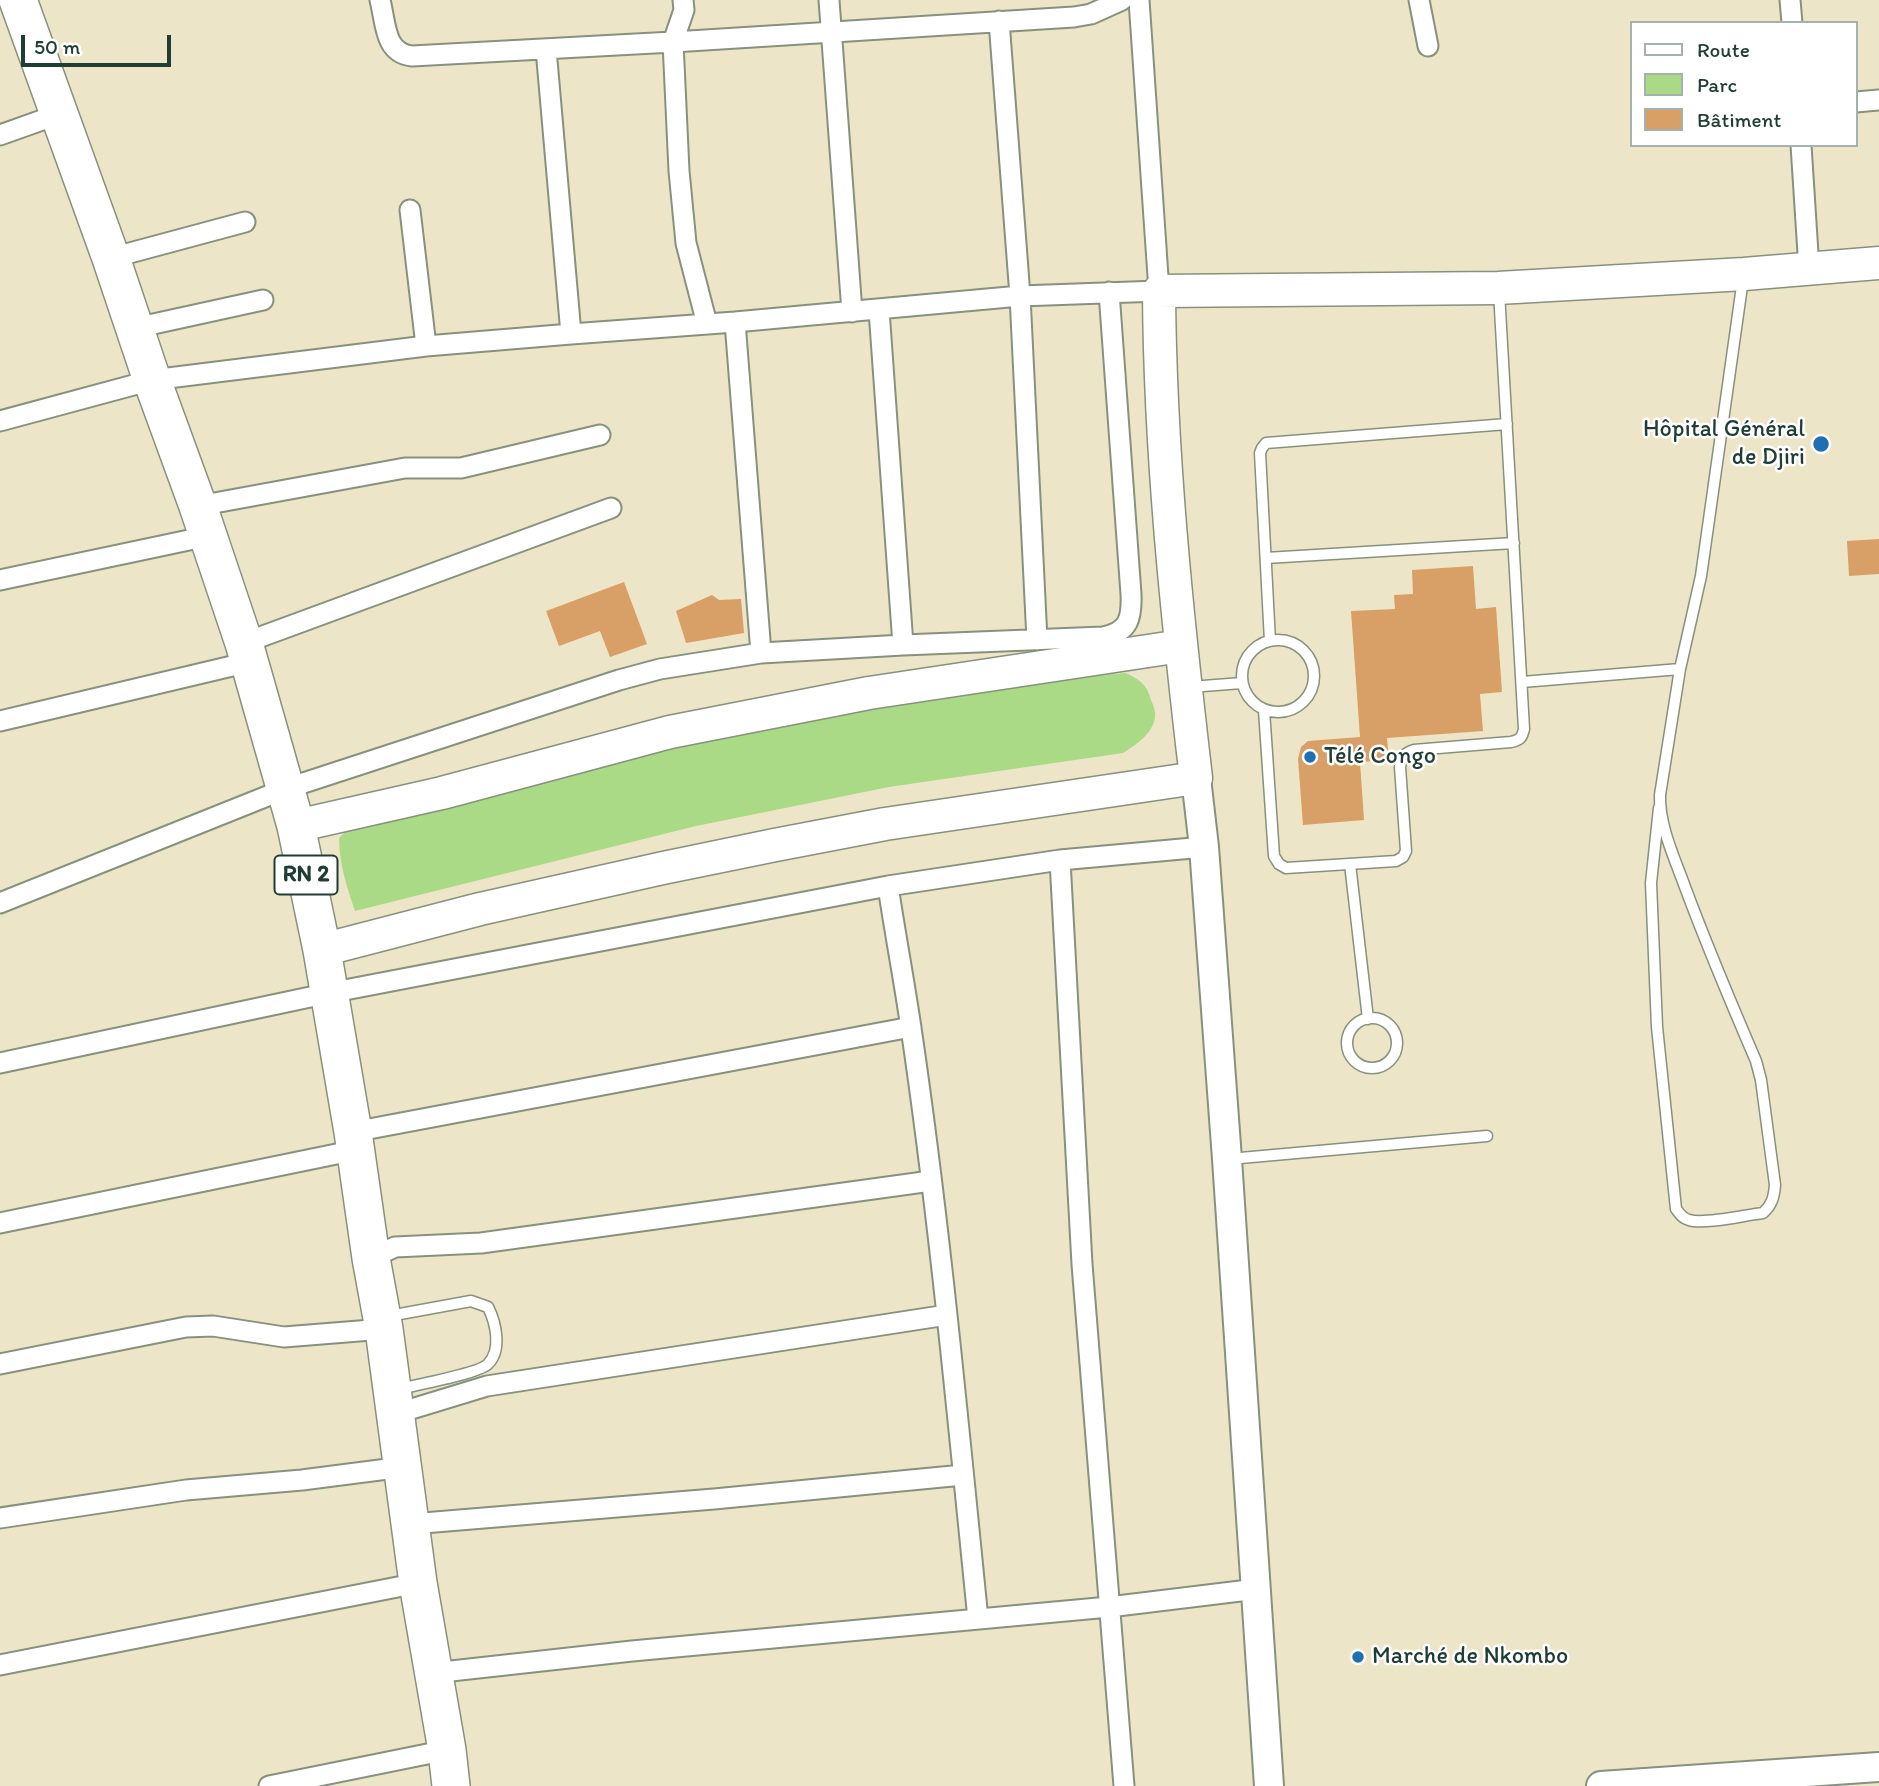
<!DOCTYPE html>
<meta charset="utf-8">
<style>
body{margin:0}
#map{position:relative;width:1879px;height:1786px;overflow:hidden;background:#ede5c7;font-family:Itim,sans-serif}
canvas{display:block}
.legend{position:absolute;left:1630px;top:21px;width:228px;height:126px;box-sizing:border-box;background:#fff;border:2px solid #a5b1ae;margin:0;padding:9px 12px;list-style:none;font-size:21px;color:#1f3d34}
.legend li{display:flex;align-items:center;gap:14px;height:35px}
.legend b{width:35px;border:2px solid #a5b1ae}
.scale{position:absolute;left:21px;top:35px;width:150px;height:32px;box-sizing:border-box;border:4px solid #1f3d34;border-top:0;padding-left:9px;font-size:21px;line-height:24px;white-space:nowrap;color:#1f3d34;-webkit-text-stroke:5px #fff;paint-order:stroke}
</style>
<div id="map">
<canvas width="1879" height="1786"></canvas>
<ul class="legend">
<li><b style="height:9px;background:#fff"></b>Route</li>
<li><b style="height:19px;background:#abda87"></b>Parc</li>
<li><b style="height:19px;background:#d89f66"></b>Bâtiment</li>
</ul>
<div class="scale">50 m</div>
</div>
<script>
const g = document.querySelector('canvas').getContext('2d');
g.lineJoin = 'round';
function fill(path, color) {
  g.fillStyle = color;
  g.fill(path, 'evenodd');
}
function trace(path, color, width, dash) {
  g.strokeStyle = color;
  g.lineWidth = width;
  g.lineCap = dash ? 'butt' : 'round';
  g.setLineDash(dash || []);
  g.stroke(path);
}
function label(font, color, halo, rows, align = 'center') {
  g.font = font + ' Itim,sans-serif';
  g.lineWidth = 5;
  g.setLineDash([]);
  g.textBaseline = 'middle';
  g.strokeStyle = halo;
  g.fillStyle = color;
  for (const [text, x, y, turn = 0] of rows) {
    g.save();
    g.translate(x, y);
    g.rotate((+turn || 0) * Math.PI / 180);
    g.textAlign = isNaN(turn) ? turn : align;
    if (halo) g.strokeText(text, 0, 0);
    g.fillText(text, 0, 0);
    g.restore();
  }
}
fill(new Path2D(`
 M1126,673C1140,680 1147,684 1151,700C1153,704 1156,712 1155,716C1154,733 1136,745 1123,753L889,787L696,826L355,911C347,888 339,863 339,838L346,831L390,818L663,748L777,726L910,703L1084,676Z`), '#abda87');
fill(new Path2D(`
 M1879,539V574L1849,576L1847,541Z
 M1473,566L1476,609L1496,607L1502,692L1480,694L1483,731L1387,738L1389,760L1360,762L1364,820L1303,825L1298,759L1301,747L1308,741L1360,737L1351,611L1395,609L1394,595L1413,594L1412,570Z
 M624,582L647,644L610,657L600,631L559,646L546,611Z
 M712,595L719,600L741,599L744,633L686,643L676,611Z`), '#d89f66');
const lane = new Path2D(`
 M1266,558L1514,543
 M1242 676a36 36 0 1 1 72 0a36 36 0 1 1-72 0Z
 M1270,641L1260,453L1262,448L1266,443L1507,424
 M1522,682L1680,669
 M1190,687L1242,683
 M1264,710L1274,856L1279,864L1286,868L1396,861L1403,857L1406,851L1400,767C1402,757 1404,753 1414,750L1511,742C1520,740 1522,738 1524,729L1499,292
 M1659,808L1651,883L1657,1027L1676,1209C1680,1214 1682,1218 1689,1220C1704,1225 1745,1215 1763,1213C1772,1205 1774,1197 1775,1185L1761,1080L1756,1061C1731,1003 1707,946 1685,887C1675,859 1659,826 1660,795L1680,669L1701,576L1743,279
 M1350,864L1368,1019
 M1347 1043a25 25 0 1 1 50 0a25 25 0 1 1-50 0Z
 M1229,1159L1487,1136
 M389,1316L471,1301L488,1307C496,1323 502,1350 488,1364C480,1373 416,1385 399,1389`);
const street = new Path2D(`
 M380,0C386,23 384,53 412,56L673,42L1074,17L1091,14L1122,0
 M683,0L684,10L673,42L679,171L686,243L707,324
 M829,0L852,312
 M1419,0L1428,46
 M1790,0L1792,23
 M999,21L1020,296L1037,640
 M546,49L571,334
 M1856,102L1879,100
 M0,135L59,114
 M1801,145L1809,269
 M410,210L426,346
 M111,258L245,222
 M879,310L903,645
 M735,322L761,653
 M135,328L263,300
 M0,421L152,380L426,346L571,334L735,322L1020,296L1159,291L1139,0
 M198,506L405,468H461L600,435
 M0,580L208,536
 M244,643L611,508
 M0,721L249,662
 M1060,860L1082,1264L1124,1786
 M888,886C895,933 904,980 911,1028C940,1224 958,1422 978,1619
 M0,903L285,789L619,680L660,669L761,653L903,645L1103,637C1129,632 1132,618 1131,594L1109,292
 M0,1063L329,993L888,886L1060,860L1204,847
 M353,1132L911,1027
 M0,1223L356,1150
 M371,1258L395,1247L481,1243L931,1181
 M0,1364L186,1327L213,1326L284,1337L384,1329
 M395,1414L487,1386L947,1315
 M0,1518L186,1490L302,1480L403,1467
 M411,1524L714,1499L963,1475
 M0,1665L418,1583
 M433,1673L632,1651L1109,1607L1257,1589
 M269,1786L447,1750`);
const secondary = new Path2D(`
 M1196,778L1204,847L1227,1159L1269,1786
 M1601,1786L1879,1767`);
const primary = new Path2D(`
 M296,826L442,793L670,732L869,693L1181,646
 M322,950L480,909L663,868L775,845L885,824L1196,778C1177,616 1160,454 1159,291L1498,288L1744,274L1879,263`);
const highway = new Path2D(`
 M18,0L111,258L152,380L198,506L244,643L296,826L322,950L353,1132L371,1258L384,1329L418,1583L447,1750L451,1786`);
trace(lane, '#86917e', 13);
trace(street, '#86917e', 23);
trace(secondary, '#86917e', 32);
trace(primary, '#86917e', 35);
trace(highway, '#86917e', 40);
trace(lane, '#fff', 10);
trace(street, '#fff', 19);
trace(secondary, '#fff', 28);
trace(primary, '#fff', 32);
trace(highway, '#fff', 37);
for (const [x, y, r, color] of [
 [1821,444,9,"#1f6fb2"],
 [1310,757,7,"#1f6fb2"],
 [1358,1657,7,"#1f6fb2"]
]) {
  const dot = new Path2D();
  dot.arc(x, y, r, 0, 2 * Math.PI);
  g.fillStyle = color;
  g.fill(dot);
  trace(dot, '#fff', 2.5);
}
for (const [x, y, w] of [
 [306,875,63]
]) {
  const box = new Path2D();
  box.roundRect(x - w / 2, y - 19.5, w, 39, 5);
  g.fillStyle = '#fff';
  g.fill(box);
  trace(box, '#1f3d34', 2);
}
label('bold 23px', '#1f3d34', null, [
 ["RN 2",306,875]
]);
label('24px', '#1f3d34', '#fff', [
 ["Hôpital Général",1805,430,"right"],
 ["de Djiri",1805,458,"right"],
 ["Télé Congo",1324,757],
 ["Marché de Nkombo",1372,1657]
], 'left');
</script>
